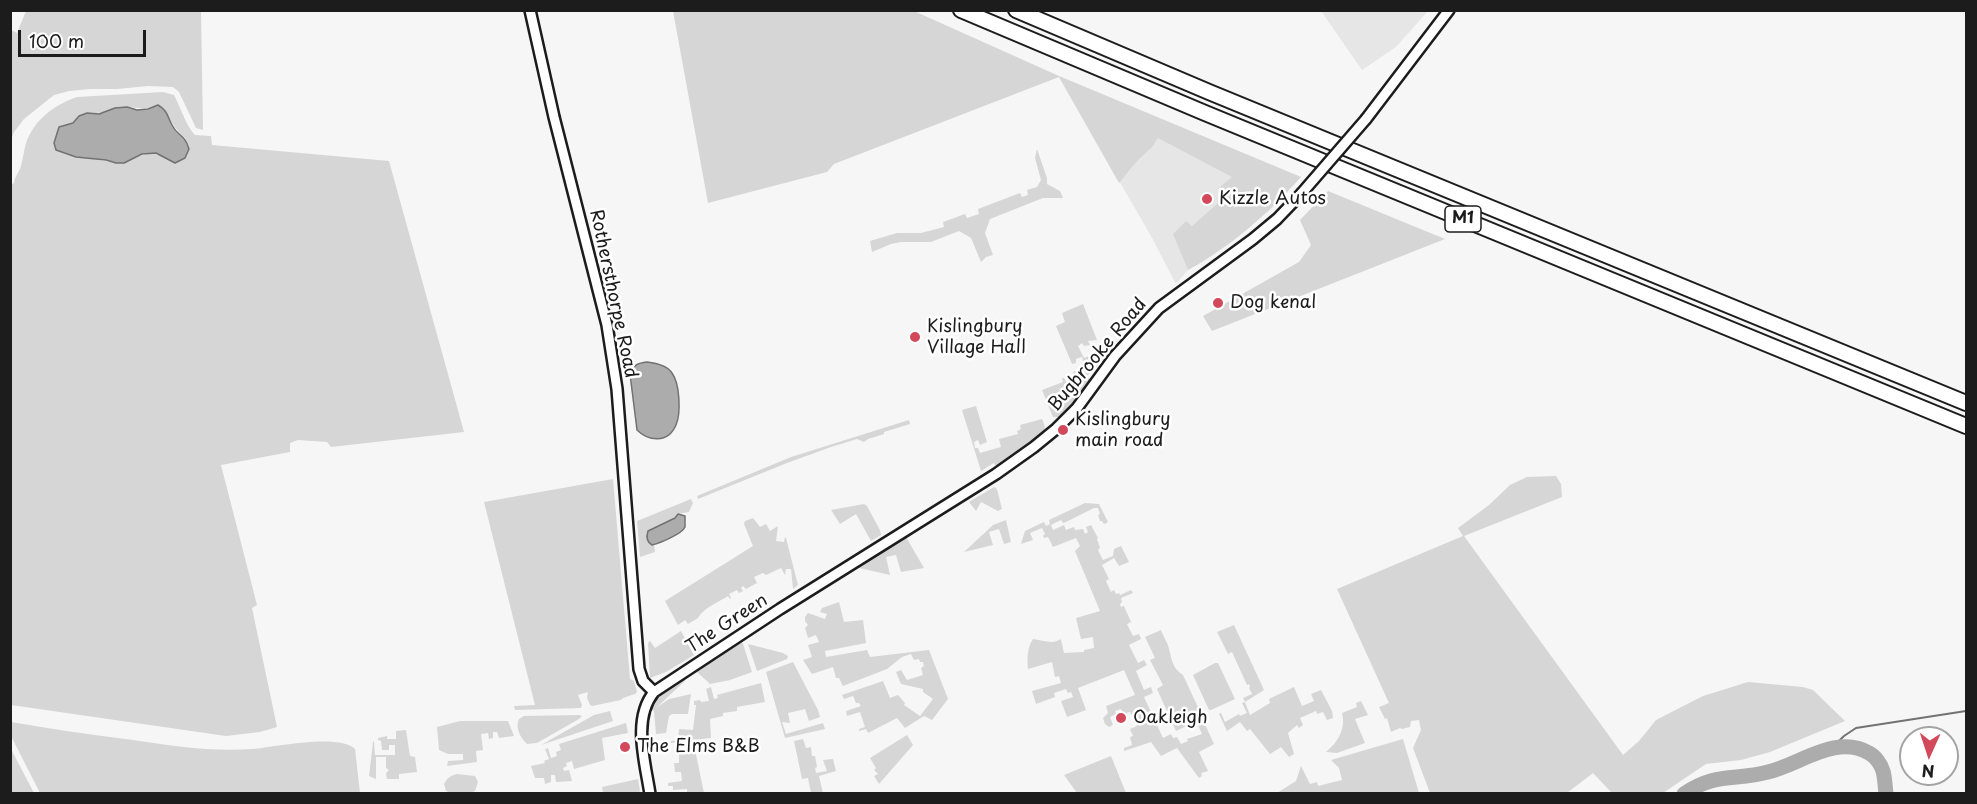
<!DOCTYPE html>
<style>
body{margin:0}
#map{position:relative;width:1977px;height:804px;overflow:hidden;background:#f6f6f6;font-family:"Playpen Sans",sans-serif}
canvas{display:block}
.frame{position:absolute;inset:0;border:12px solid #1c1c1c;pointer-events:none}
.north{position:absolute;left:1899px;top:726px;width:60px;height:60px;box-sizing:border-box;background:#fff;border:2px solid #a4a4a4;border-radius:50%;rotate:183deg;font-size:16px;font-weight:700;line-height:24px;text-align:center;color:#1c1c1c}
.north::after{content:'';display:block;margin:auto;width:21px;height:27px;background:#d1495b;clip-path:polygon(50% 0,100% 100%,50% 72%,0 100%)}
.scale{position:absolute;left:18px;top:30px;width:128px;height:27px;box-sizing:border-box;border:3px solid #1c1c1c;border-top:0;padding-left:8px;font-size:18px;line-height:21px;white-space:nowrap;color:#1c1c1c;-webkit-text-stroke:4px #fff;paint-order:stroke}
</style>
<div id="map">
<canvas width="1977" height="804"></canvas>
<div class="frame"></div>
<div class="north">N</div>
<div class="scale">100 m</div>
</div>
<script>
const g = document.querySelector('canvas').getContext('2d');
g.lineJoin = 'round';
function fill(path, color) {
  g.fillStyle = color;
  g.fill(path, 'evenodd');
}
function trace(path, color, width, dash) {
  g.strokeStyle = color;
  g.lineWidth = width;
  g.lineCap = dash ? 'butt' : 'round';
  g.setLineDash(dash || []);
  g.stroke(path);
}
function label(font, color, halo, rows, align = 'center') {
  g.font = font + ' "Playpen Sans",sans-serif';
  g.lineWidth = 5;
  g.setLineDash([]);
  g.textBaseline = 'middle';
  g.strokeStyle = halo;
  g.fillStyle = color;
  for (const [text, x, y, turn = 0] of rows) {
    g.save();
    g.translate(x, y);
    g.rotate((+turn || 0) * Math.PI / 180);
    g.textAlign = isNaN(turn) ? turn : align;
    if (halo) g.strokeText(text, 0, 0);
    g.fillText(text, 0, 0);
    g.restore();
  }
}
fill(new Path2D(`
 M1321,11H1428L1396,47L1362,70Z
 M1059,77L1288,172L1301,177L1270,210L1233,241L1188,270L1176,284L1151,236Z`), '#e6e6e6');
fill(new Path2D(`
 M26,11H201L203,130L196,128L179,92L173,87L148,86L117,89H90L69,91L54,95L24,119L14,132L11,140V30L17,33Z
 M673,11H914L1059,76L1301,177C1267,214 1232,246 1188,270L1173,234L1186,221L1192,226L1226,196L1220,187L1232,177L1158,138L1152,147L1136,162L1119,183L1059,77L834,164L827,172L708,203Z
 M163,92L174,95C181,108 185,124 195,135L211,136L212,145L389,161L464,432L331,447L327,442L298,440L290,443V452L221,465L257,605L252,608L277,727L260,732L226,736L11,705L10,185L14,183C15,176 19,172 21,166C23,158 24,150 26,143C35,119 54,105 77,97ZM158,105C170,117 173,128 186,139L164,157C142,147 136,163 116,163L65,154L54,143L59,127L73,123L87,113C105,115 110,107 125,107C140,107 142,111 158,105Z
 M1037,149L1047,178V184L1060,191L1063,198H1043L990,219L985,233L993,255L986,257L981,262L971,238L959,231L931,242H901L891,244L872,252L870,241L897,233H921L944,227L943,222L965,214L967,218L979,214L978,209L1020,193L1022,197L1028,195L1027,190L1037,187L1041,180L1035,158Z
 M1328,191L1445,239L1212,331L1203,316L1299,262L1311,245L1300,220Z
 M1083,304L1097,340L1088,341L1090,345L1084,346L1082,343L1078,346L1084,358L1097,353L1096,349L1100,347L1104,356L1102,361L1087,376L1091,381L1083,393L1060,417H1053L1042,390L1063,382L1062,378H1064L1071,391L1078,384L1073,372L1082,368L1081,365L1084,364L1082,357L1076,359V363L1072,364L1056,326L1065,322L1062,313Z
 M976,406L987,442L980,445L978,440L974,442L975,448H978L980,453L1001,447L999,439L1018,434L1017,431L1021,429L1020,425L1042,419C1044,423 1046,428 1044,433C1040,441 1006,462 997,468L994,463L981,471L962,410Z
 M909,420L910,424L884,432V434L868,439L864,442L857,439L831,447L787,463L698,499L697,496L791,457Z
 M1556,476L1561,484L1562,497L1464,536L1623,755L1639,741L1656,720L1703,696L1748,682L1803,687L1813,690L1845,721L1770,752L1741,760L1706,764L1663,793H1612L1593,773L1567,793H1430L1413,748L1421,730L1419,720L1411,721L1410,727L1402,729L1400,728L1391,732L1387,718L1385,719L1379,707L1389,703L1337,589L1463,536L1458,528L1489,505L1510,485L1527,477Z
 M613,479L630,679L634,681L637,692L635,694L623,698L621,700L592,706L590,705L587,698L588,692L578,695L582,705L581,708L515,710L514,706L535,705L484,502Z
 M994,487L997,489L1002,509L998,511L981,502L976,511L969,502Z
 M691,499L693,503L689,512L678,514L675,518L648,531L652,545H654L655,552L640,557L637,521Z
 M1085,503L1099,504L1108,522L1104,524L1102,521H1100L1098,515L1100,514L1098,508H1094L1066,522L1063,523L1061,520L1051,525L1053,530L1064,525L1066,530L1074,527L1075,530L1083,529L1085,534L1088,532L1086,527L1091,525L1098,538L1097,539L1100,548L1098,550L1103,560L1113,556L1114,549L1121,546L1129,562L1119,566L1114,558L1102,565L1109,579L1106,581L1111,592L1114,590L1116,594L1119,593L1120,595L1131,590L1133,593L1121,598L1122,602L1120,604L1121,607L1124,606L1131,622L1127,624L1133,636L1139,634L1141,639L1129,645L1138,663L1144,660L1147,665L1136,671L1144,690L1151,687L1153,693L1144,697L1163,738L1171,734L1173,738L1177,737L1181,744L1188,741L1187,739L1202,734L1197,723L1203,720L1214,744L1199,752L1208,771L1201,773L1202,776L1199,778L1177,748L1161,756L1151,742L1124,751V748L1132,745L1130,737L1133,736L1130,729L1137,726L1130,712L1123,714L1121,709L1115,711L1116,714L1110,717L1113,725L1109,727L1105,724L1103,718L1108,713L1106,706L1135,695L1124,670L1078,688L1086,710L1067,717L1061,701L1073,697L1071,692L1068,693L1066,689L1054,693L1055,697L1036,704L1032,691L1061,683L1059,676L1055,677L1052,662L1028,669C1027,659 1027,648 1033,639C1043,640 1052,645 1061,639L1064,653L1084,652V650L1094,648L1093,637L1081,639L1076,618L1100,611L1075,551L1080,546L1076,538L1053,547L1048,537L1044,538L1043,536L1045,534L1042,528L1030,533L1033,540L1021,544L1025,531L1044,522L1046,526L1050,524L1049,520Z
 M864,504L867,506L880,530L881,535L871,541L856,514L840,524L831,510Z
 M753,518L760,527L766,524L770,531L778,526L776,541L784,542L785,537L786,538L798,585L793,589L791,569H786L785,575L781,568L766,575L763,573L754,577L757,583L746,589L743,586L741,588L743,591L739,593L737,590L729,594L731,598L730,599L728,596C719,602 703,608 698,618L688,624L685,620L678,625L665,601L753,546L744,524L745,521Z
 M1006,520L1011,542L1004,544L999,529L989,532L993,545L964,552L993,525Z
 M906,537L924,568L901,572L896,555L886,557L890,575L859,568L862,563Z
 M839,602L844,622L863,620L866,643L825,651L826,657L867,650L870,657L929,650L948,699L932,720L924,716L905,728L897,718L868,733L866,729L859,731V729L865,727L860,712L847,716L846,711L861,706L859,703H856L853,696L844,699L842,695L883,681L890,698L898,695L905,703L904,705L920,716L933,699L923,692V689L901,684L896,672L901,670L907,680L923,675L921,668L924,666L923,662H920L919,659L914,660L911,654L902,657L887,669L843,686L839,678H836L833,667L812,674L803,660L812,657L808,645L819,642L816,635L808,638L805,628L808,625L805,621V617L808,613L825,619L827,614L820,612L822,608Z
 M1234,625L1264,690L1245,702L1250,715L1270,703L1269,699L1294,687L1302,706L1314,701L1311,694L1321,690L1332,711L1333,718L1327,720L1323,712L1317,714L1316,711L1300,718L1303,725L1299,728L1297,725L1288,733L1294,754L1289,757L1281,747L1270,754L1250,729L1247,731L1240,722L1227,731L1219,714L1221,713L1225,722L1239,714L1240,716L1247,713L1242,703L1245,702L1243,698L1252,694L1249,688L1250,687L1249,684L1247,685L1232,652L1228,654L1217,632Z
 M1161,630C1163,636 1168,643 1169,649C1172,660 1172,668 1183,675L1203,718L1176,731L1157,689L1163,685L1150,660L1155,658L1145,637Z
 M681,631L694,655L666,672L650,678L648,643L650,641L655,648Z
 M740,641L743,644L752,672L730,680L710,684L697,672Z
 M748,644L783,653L788,656L787,659L757,671Z
 M793,662L818,710L820,717L809,721L805,709L788,713L790,723L782,722L786,734L823,723L825,729L785,738L766,672Z
 M1215,663H1218L1235,699L1211,710H1209L1193,675Z
 M681,678L685,680V681L656,708L669,699L691,694L688,714H672L669,716L666,733L656,734L654,710L649,712C653,695 668,687 681,678Z
 M761,683L765,702L737,707V711L723,713V716L710,719L711,738L693,740L704,793H687V789L673,790V786H668V783L682,781L681,772H675L674,763H679V749L682,748V742L671,743V741L678,740L679,729L693,730L696,705H694V701L700,700L701,702L709,701L706,689L711,687L714,699L718,698L717,695Z
 M1361,701L1368,715L1355,719L1365,743L1337,753L1326,752C1338,742 1346,729 1342,713L1357,707L1356,703Z
 M610,711L613,721L541,745L594,715Z
 M579,715L582,716L579,719L537,743L527,744C520,737 515,728 519,719L524,716Z
 M460,721H508L514,736L499,738L497,732H493V738L489,739L488,733L481,734L483,750L476,751L477,762L447,766L448,761L463,760V754H448L439,750L437,727Z
 M11,722C51,729 92,735 133,740C172,746 213,752 252,749C274,747 340,733 355,749L360,793H40L11,736Z
 M626,723L628,733L602,738L605,760L574,769L572,761L566,763L567,766L563,768L564,771L569,770L572,781L556,782L555,775H551V782L545,784L544,778H535L531,766L545,763L544,761L549,759L545,749L548,748L551,758L557,756L556,752L561,750L559,744Z
 M406,730L410,756L415,757L417,772L399,774V779H387L386,773L389,770L386,768V757H376V779L369,776L373,742L374,741L375,755H395V745H389V750H382L381,741L378,740V738L387,736V739H396V731Z
 M907,735L913,745L879,784L874,776L878,774L874,770L876,768L870,758Z
 M803,739L806,748L811,747L812,756H815L817,767L815,768L816,773L827,771L823,760L833,759L836,771L819,776L823,793H811L808,778L802,779L794,741Z
 M1403,739L1419,793H1277L1296,781L1301,766L1310,784L1317,782L1318,786L1342,780L1339,768L1331,760Z
 M10,749H11L34,793H11Z
 M1111,756L1126,793H1077L1064,775Z
 M457,774L475,776L478,782L475,791C468,795 453,795 446,791L444,784C448,777 450,776 457,774Z
 M638,779L640,791L639,792H603L602,787Z`), '#d6d6d6');
const water = new Path2D(`
 M158,105C168,111 167,116 172,125C178,137 184,133 189,149L185,158L175,163L156,153L142,154L124,163H116L106,160L76,157L56,150L54,143L59,127L73,123L79,116L87,113L99,114L115,108L127,107L137,110L148,109Z
 M647,362C656,363 667,365 672,373C680,384 681,413 676,425C668,444 648,441 637,430L630,374C633,365 638,363 647,362Z
 M678,514L685,516C685,517 685,526 685,527C682,534 660,543 652,545C647,542 646,537 648,531L675,518Z`);
fill(water, '#acacac');
trace(water, '#727272', 1.5);
trace(new Path2D(`
 M1833,747L1844,736L1856,728L1966,711`), '#727272', 2);
trace(new Path2D(`
 M1684,794C1716,772 1735,781 1768,772C1801,764 1836,734 1869,753C1875,756 1881,764 1883,771C1885,778 1885,786 1886,794`), '#acacac', 15);
const minor = new Path2D(`
 M530,10L554,117L607,325L617,389L639,669L643,681L654,692
 M1366,119L1449,10
 M650,794C645,761 632,719 654,692L780,609L996,474L1034,447L1056,429L1077,408L1115,356L1159,308L1253,239L1277,219L1301,194`);
const highway = new Path2D(`
 M961,10L1205,113L1966,426
 M1016,10L1209,92L1966,403`);
trace(minor, '#1c1c1c', 14);
trace(highway, '#1c1c1c', 18);
trace(minor, '#fff', 9);
trace(highway, '#fff', 14);
const minorBridge = new Path2D(`
 M1301,194L1366,119`);
trace(minorBridge, '#1c1c1c', 14, []);
trace(minorBridge, '#fff', 9);
for (const [x, y, r, color] of [
 [1207,199,6,"#d1495b"],
 [1218,303,6,"#d1495b"],
 [915,337,6,"#d1495b"],
 [1063,430,6,"#d1495b"],
 [1121,718,6,"#d1495b"],
 [625,747,6,"#d1495b"]
]) {
  const dot = new Path2D();
  dot.arc(x, y, r, 0, 2 * Math.PI);
  g.fillStyle = color;
  g.fill(dot);
  trace(dot, '#fff', 2);
}
for (const [x, y, w] of [
 [1463,219,36]
]) {
  const box = new Path2D();
  box.roundRect(x - w / 2, y - 13, w, 26, 4.5);
  g.fillStyle = '#fff';
  g.fill(box);
  trace(box, '#1c1c1c', 1.5);
}
label('bold 16px', '#1c1c1c', null, [
 ["M1",1463,219]
]);
label('18px', '#1c1c1c', '#fff', [
 ["Kizzle Autos",1219,199],
 ["Dog kenal",1230,303],
 ["Kislingbury",927,327],
 ["Village Hall",927,348],
 ["Kislingbury",1075,420],
 ["main road",1075,441],
 ["Oakleigh",1133,718],
 ["The Elms B&B",637,747]
], 'left');
label('18px', '#1c1c1c', '#fff', [
 ["Rothersthorpe Road",613,294,78],
 ["Bugbrooke Road",1098,355,-50],
 ["The Green",727,624,-33]
]);
</script>
